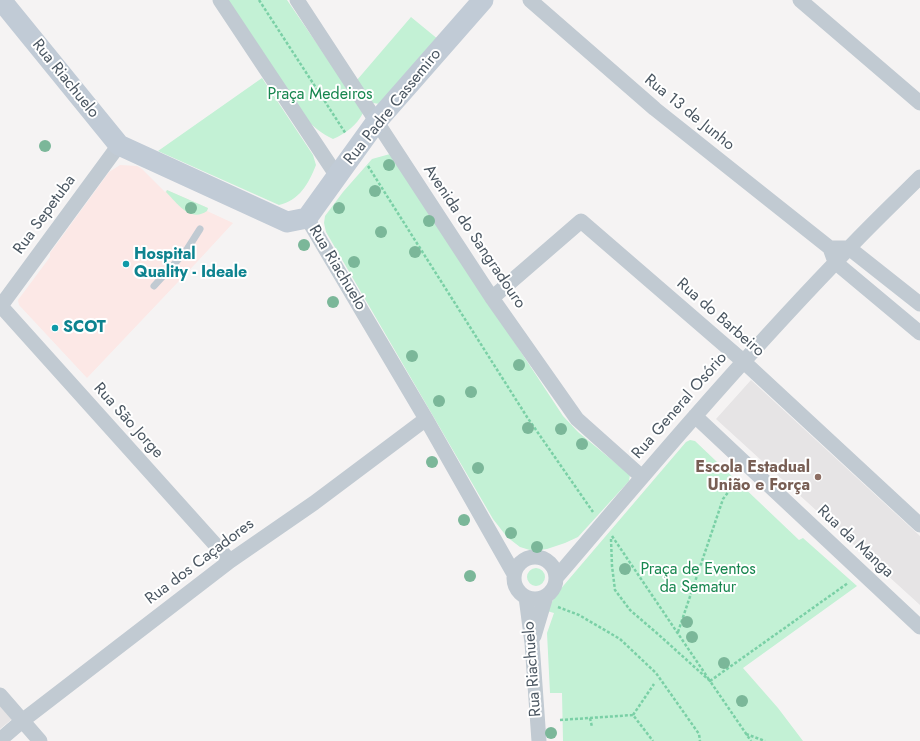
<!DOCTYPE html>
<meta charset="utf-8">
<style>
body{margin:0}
canvas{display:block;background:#f5f3f3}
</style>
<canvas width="920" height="741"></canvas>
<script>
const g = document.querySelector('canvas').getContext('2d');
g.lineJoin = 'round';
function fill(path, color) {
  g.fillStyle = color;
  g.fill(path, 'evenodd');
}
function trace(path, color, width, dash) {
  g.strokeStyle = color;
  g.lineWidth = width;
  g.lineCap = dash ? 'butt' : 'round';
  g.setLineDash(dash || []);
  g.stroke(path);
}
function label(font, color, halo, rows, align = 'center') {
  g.font = font + ' Jost,sans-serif';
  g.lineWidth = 4;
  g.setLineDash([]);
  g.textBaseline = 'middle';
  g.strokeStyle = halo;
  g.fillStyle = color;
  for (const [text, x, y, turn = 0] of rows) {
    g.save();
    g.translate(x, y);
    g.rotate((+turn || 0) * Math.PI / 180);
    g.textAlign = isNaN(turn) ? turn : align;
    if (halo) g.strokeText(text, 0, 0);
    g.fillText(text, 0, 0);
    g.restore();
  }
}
fill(new Path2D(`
 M751,380L920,536V605L716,419Z
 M0,706L12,719L0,729Z`), '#e6e4e5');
fill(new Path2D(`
 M120,165L137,166L142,169L165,192L167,190L208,208L207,211L233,223L197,262L87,378L19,305L18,300L50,257V253L109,172Z`), '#fce8e6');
fill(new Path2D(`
 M228,0H287L348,89L363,113C357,125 345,134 333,139C322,134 315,128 306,119Z
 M411,17L439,40L380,104L373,103L357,80Z
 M262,78L313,155L316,165C309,183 299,201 279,205L158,151Z
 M390,154L392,156L563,416L578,432L630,475L629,481L578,537L565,543L547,549L533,551L520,547L507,537L493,519L326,232L324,223L325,216L343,192L372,159Z
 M167,190L208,208L207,211C190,223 177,203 166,192Z
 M690,440L695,441L799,540L803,538L857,586L743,668L778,708L803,741H563L562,693H550L547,633L554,613L547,611L553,600L558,592L686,442Z
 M527 577a9 9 0 1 1 18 0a9 9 0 1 1-18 0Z`), '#c3f1d5');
trace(new Path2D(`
 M259,0L346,134
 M368,166L527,417L593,512
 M612,536L710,681L848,583
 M611,539L612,566L615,590L630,610L659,635L710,681L751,741
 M558,607L579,615L620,639L656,673L699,734L700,741
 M678,632L723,499L736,482
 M633,715L654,684
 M590,718L592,727
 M560,720L633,715L653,741
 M746,734L765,741`), '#7ad0a6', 2.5, [3, 2]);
trace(new Path2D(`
 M154,286L186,251L200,229`), '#c1cad2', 7);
trace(new Path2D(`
 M220,0L337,176
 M297,0L492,298L577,419L642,477
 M530,0L655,109L830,248
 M800,0L920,103
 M307,218L426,419L514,574
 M492,298L581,221L743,361L920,525
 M920,304L849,248H830L835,262L920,333
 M0,305L230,561
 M0,307L119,145
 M695,416L920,627
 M514 578a21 21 0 1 1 42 0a21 21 0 1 1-42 0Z
 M556,578C647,471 738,364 835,263C862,233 892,205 920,177
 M526,597L532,643L539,741
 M534,636L546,596
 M0,695L40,741
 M0,740L22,721L230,561L314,503L426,419`), '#c1cad2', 15);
trace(new Path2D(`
 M1,0L119,145L287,222L307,218L376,122L483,0`), '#c1cbd6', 21);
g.fillStyle = '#7bb799';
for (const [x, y] of [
 [45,146],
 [389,165],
 [375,191],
 [191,208],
 [339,208],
 [429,221],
 [381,232],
 [304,245],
 [415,252],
 [354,262],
 [333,302],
 [412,356],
 [519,365],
 [471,392],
 [439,401],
 [528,428],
 [561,429],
 [582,444],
 [432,462],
 [478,468],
 [464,520],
 [511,533],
 [537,547],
 [625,569],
 [470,576],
 [687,622],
 [692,637],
 [724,663],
 [742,701],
 [551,733]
]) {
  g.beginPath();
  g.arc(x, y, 6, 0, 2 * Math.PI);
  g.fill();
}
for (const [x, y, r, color] of [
 [126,264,4,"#0f9aa8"],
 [55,328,4,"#0f9aa8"],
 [818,477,4,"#8d6e63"]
]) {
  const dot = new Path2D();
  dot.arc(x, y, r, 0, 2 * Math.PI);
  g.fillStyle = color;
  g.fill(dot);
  trace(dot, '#fff', 1.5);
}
label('16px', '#4a5661', '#fff', [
 ["Rua Riachuelo",65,79,51],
 ["Rua Padre Cassemiro",393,107,-51],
 ["Rua 13 de Junho",689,113,39],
 ["Rua Sepetuba",45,215,-54],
 ["Avenida do Sangradouro",474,237,56],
 ["Rua Riachuelo",337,268,59],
 ["Rua do Barbeiro",720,318,41],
 ["Rua General Osório",680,406,-49],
 ["Rua São Jorge",128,421,48],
 ["Rua da Manga",855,542,43],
 ["Rua dos Caçadores",200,562,-37],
 ["Rua Riachuelo",533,669,-94]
]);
label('16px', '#17864f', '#fff', [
 ["Praça Medeiros",320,95],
 ["Praça de Eventos",698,570],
 ["da Sematur",698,588]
]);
label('bold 16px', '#0d838f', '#fff', [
 ["Hospital",134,255],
 ["Quality - Ideale",134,273],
 ["SCOT",63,328]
], 'left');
label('bold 16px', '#785e54', '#fff', [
 ["Escola Estadual",810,468],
 ["União e Força",810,486]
], 'right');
</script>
